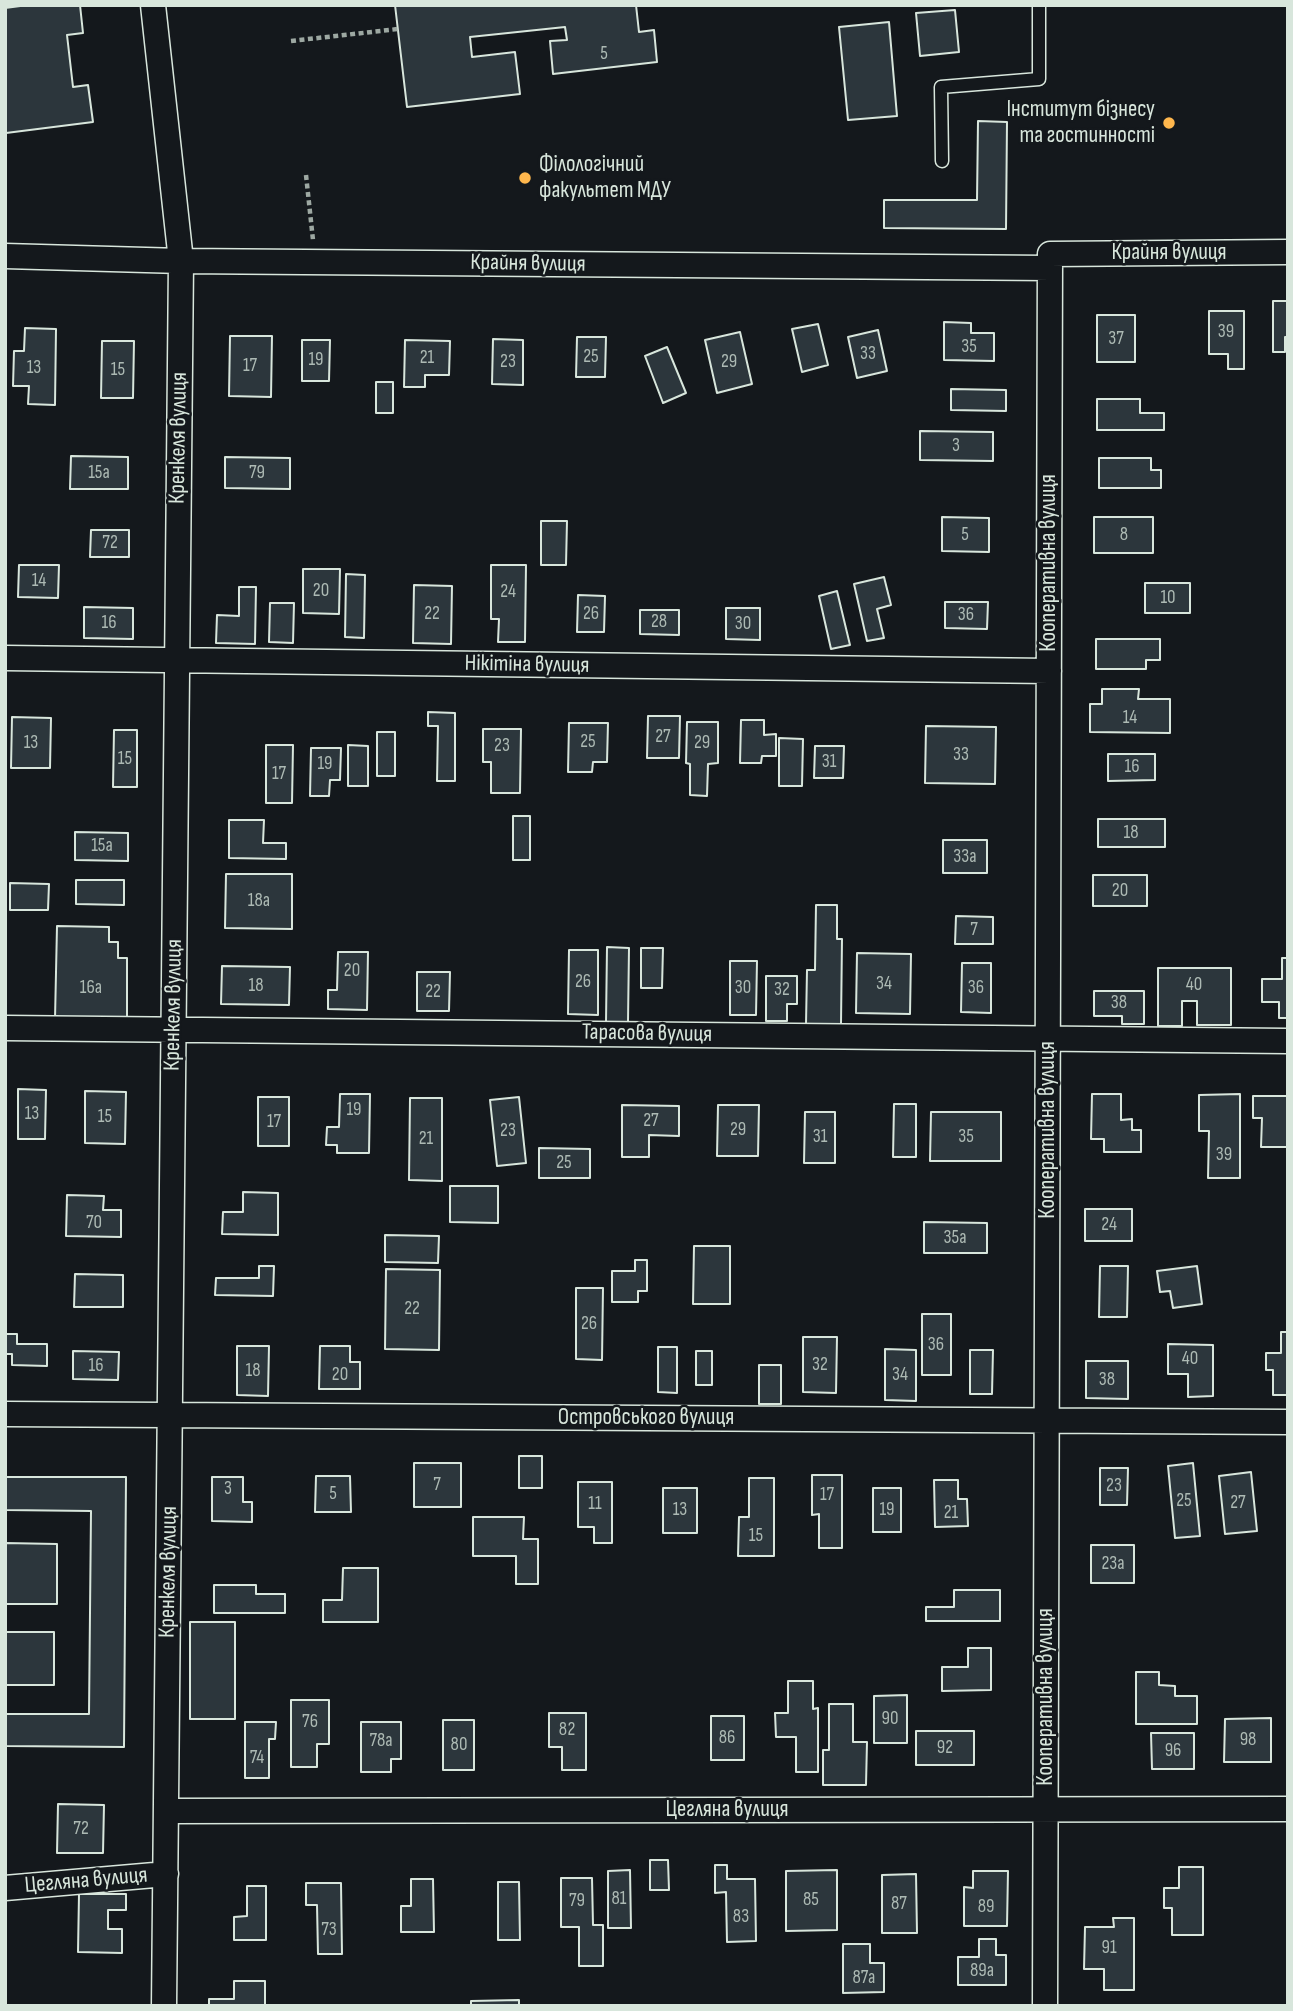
<!DOCTYPE html>
<meta charset="utf-8">
<style>
body{margin:0}
#map{position:relative;width:1293px;height:2011px;overflow:hidden;background:#14181c;font-family:"Sofia Sans Condensed",sans-serif}
canvas{display:block}
.frame{position:absolute;inset:0;border:7px solid #d8e6dc;pointer-events:none}
</style>
<div id="map">
<canvas width="1293" height="2011"></canvas>
<div class="frame"></div>
</div>
<script>
const g = document.querySelector('canvas').getContext('2d');
g.lineJoin = 'round';
function fill(path, color) {
  g.fillStyle = color;
  g.fill(path, 'evenodd');
}
function trace(path, color, width, dash) {
  g.strokeStyle = color;
  g.lineWidth = width;
  g.lineCap = dash ? 'butt' : 'round';
  g.setLineDash(dash || []);
  g.stroke(path);
}
function label(font, color, halo, rows, align = 'center') {
  g.font = font + ' "Sofia Sans Condensed",sans-serif';
  g.lineWidth = 5;
  g.setLineDash([]);
  g.textBaseline = 'middle';
  g.strokeStyle = halo;
  g.fillStyle = color;
  for (const [text, x, y, turn = 0] of rows) {
    g.save();
    g.translate(x, y);
    g.rotate((+turn || 0) * Math.PI / 180);
    g.textAlign = isNaN(turn) ? turn : align;
    if (halo) g.strokeText(text, 0, 0);
    g.fillText(text, 0, 0);
    g.restore();
  }
}
const building = new Path2D(`
 M28,5H80L83,33L67,35L73,87L88,85L93,122L6,133L5,8Z
 M395,5H636L639,32L654,30L657,62L553,74L550,41L567,40L565,27L470,37L472,57L515,52L520,94L407,107Z
 M955,10L959,52L920,56L916,13Z
 M889,22L897,116L848,120L839,27Z
 M978,121L1007,122L1006,229L884,228V200H977Z
 M1273,301H1288V337H1285V352H1273Z
 M1209,311H1244V369H1228V354H1209Z
 M1097,315H1135V362H1097Z
 M944,322L971,323V333H994V361L944,360Z
 M818,324L828,365L802,372L792,329Z
 M25,328L56,329L55,405L28,404L29,386H13L14,351H24Z
 M878,330L887,371L857,378L848,337Z
 M740,332L752,384L717,393L705,340Z
 M230,336H272L271,397L229,396Z
 M577,337H606L605,377H576Z
 M493,339L523,340V385L492,384Z
 M302,340H330L329,381H302Z
 M405,340L450,341L449,375H425V387H404Z
 M102,341H134L133,398H101Z
 M667,347L686,393L663,403L645,356Z
 M376,382H393V413H376Z
 M951,389L1006,390V411L951,410Z
 M1097,399H1140V413H1164V430H1097Z
 M920,431L993,432V461L920,460Z
 M71,456L128,457V489H70Z
 M225,457L290,458V489L225,488Z
 M1099,458H1151V470H1161V488H1099Z
 M942,517L989,518V552L942,551Z
 M1094,517H1153V553H1094Z
 M541,521H567L566,565H541Z
 M91,530H129V557H90Z
 M19,565H59L58,598L18,597Z
 M491,565H526L525,642H498L499,619H491Z
 M303,569H340L339,614L303,613Z
 M346,574L365,575L364,638L345,637Z
 M884,577L891,605L877,609L884,638L867,641L854,584Z
 M1145,583H1190V613H1145Z
 M414,585L452,586L451,644L413,643Z
 M239,587H256L255,644L216,643L217,615L239,616Z
 M837,591L850,645L831,649L819,596Z
 M578,595L605,596L604,632H577Z
 M945,602H988L987,629L945,628Z
 M270,603H294L293,643L269,642Z
 M84,607L133,608V639L84,638Z
 M726,608H760V640L726,639Z
 M640,610H679V635L640,634Z
 M1096,639H1160V660H1146V669H1096Z
 M1102,689H1139L1138,699H1170V733L1090,732V704H1102Z
 M428,712L455,713V781H437L438,726H428Z
 M648,716H680L679,758H647Z
 M12,717L51,718L50,768H11Z
 M741,720H764V735L776,734V756H762L761,763H740Z
 M687,722H718V763L708,764L707,796L690,795V764L686,763Z
 M569,723H608L607,762H593L592,772H568Z
 M926,726L996,727L995,784L925,783Z
 M483,729H521L520,793H491V762H483Z
 M114,730H137V787H113Z
 M377,732H395V776H377Z
 M779,738L803,739L802,786H779Z
 M266,745H293L292,803H266Z
 M348,745L368,746V786H348Z
 M815,746H844L843,778H814Z
 M311,748H341L340,780H330L329,796H310Z
 M1108,754H1155V780L1108,781Z
 M513,816H530V860H513Z
 M1098,819H1165V847H1098Z
 M229,820H264L263,843H286V859L229,858Z
 M75,832L128,833V861L75,860Z
 M943,840H987V873H943Z
 M226,874H292V929L225,928Z
 M1093,875H1147V906H1093Z
 M76,880H124V905L76,904Z
 M10,883L49,884L48,910H10Z
 M816,905H837V939H842L841,1024H806L807,970H815Z
 M956,916L993,917V944H955Z
 M57,926L109,927V942H118V958H127V1019H55Z
 M607,947L629,948L628,1022H606Z
 M641,948H663L662,988H641Z
 M569,950H598V1015L568,1014Z
 M338,952H368L367,1010L328,1009V990H337Z
 M857,953L911,954L910,1014L856,1013Z
 M1282,958H1288V1018H1279V1002H1262V979H1282Z
 M730,961H757L756,1015H730Z
 M962,963H991V1013L961,1012Z
 M222,966L290,967L289,1005L221,1004Z
 M1158,968H1231V1025H1197V1001H1182V1026H1158Z
 M417,972H450L449,1011H417Z
 M766,976H797V1004H787V1021H766Z
 M1094,991H1144V1024H1122V1016H1094Z
 M18,1089L46,1090L45,1139H18Z
 M85,1091L126,1092L125,1144L85,1143Z
 M340,1094H370L369,1153H337V1145H326L327,1127H339Z
 M1092,1094H1121V1120L1132,1119V1130H1141V1152H1104V1139H1091Z
 M1240,1094V1178H1208L1209,1131H1199V1095Z
 M1253,1096H1288V1147H1261L1262,1118H1253Z
 M258,1097H289V1146H258Z
 M519,1097L526,1163L497,1166L490,1100Z
 M410,1098H442V1181L409,1180Z
 M894,1104H916V1157H893Z
 M622,1105L679,1106V1136L649,1135V1157H622Z
 M718,1105H759L758,1156H717Z
 M805,1112H835V1163H804Z
 M931,1112H1001V1161H930Z
 M539,1148L590,1149V1178H539Z
 M450,1186H498V1223L450,1222Z
 M243,1192L278,1193V1235L222,1234L223,1212H243Z
 M67,1195L104,1196L103,1210H121V1237L66,1236Z
 M1085,1209H1132V1241H1085Z
 M924,1222L987,1223V1253H924Z
 M385,1235L439,1236L438,1263L385,1262Z
 M694,1246H730V1304H693Z
 M635,1260H647V1291H638V1302H612V1271H635Z
 M259,1266H274L273,1296L215,1295L216,1278H259Z
 M1100,1266H1128L1127,1317H1099Z
 M1197,1266L1202,1304L1173,1308L1170,1291L1160,1292L1157,1271Z
 M386,1269L440,1270L439,1350L385,1349Z
 M75,1274L123,1275V1307H74Z
 M576,1288H603L602,1360L576,1359Z
 M922,1314H951V1375H922Z
 M1281,1332H1288V1395H1273V1370H1266V1353H1281Z
 M5,1334H17V1344H47V1366L12,1365V1354H5Z
 M803,1337H837L836,1393L803,1392Z
 M1168,1344L1213,1345V1396L1188,1397V1374H1168Z
 M237,1346H269L268,1396L237,1395Z
 M320,1346H350V1362H360V1389H319Z
 M658,1347H677V1393L658,1392Z
 M885,1349L916,1350V1401L885,1400Z
 M970,1350H993L992,1394H970Z
 M73,1351L119,1352L118,1380L73,1379Z
 M696,1351H712V1385H696Z
 M1086,1361H1128V1399L1086,1398Z
 M759,1365H781V1404H759Z
 M519,1456H542V1488H519Z
 M414,1463H461V1507H414Z
 M1193,1463L1200,1536L1175,1538L1168,1466Z
 M1100,1468H1128L1127,1505H1100Z
 M1251,1472L1257,1531L1225,1534L1219,1476Z
 M812,1475H842V1548H819V1514L812,1515Z
 M316,1476H350L351,1512H315Z
 M5,1477H126L124,1747L5,1746V1714H89L91,1511L5,1510Z
 M212,1477H243V1502H252V1522L212,1521Z
 M749,1478H774V1556H738L739,1517H749Z
 M934,1480H958V1499H967L968,1526L935,1527Z
 M578,1482H612V1543H594V1527H578Z
 M663,1488H697V1533H663Z
 M873,1488H901V1532H873Z
 M473,1517H524L523,1539H538V1584H516V1556H473Z
 M5,1543L57,1544V1604H5Z
 M1091,1545H1134V1583H1091Z
 M343,1568H378V1622H323V1600H342Z
 M214,1585H256V1594H285V1613H214Z
 M954,1590H1000V1621H926V1607H954Z
 M190,1622H235V1719H190Z
 M5,1632H54V1685H5Z
 M968,1648H991V1690L942,1691V1667H968Z
 M1136,1672H1159V1685L1175,1686V1696H1197V1724H1136Z
 M788,1681H813V1709L818,1708V1772H796V1737H776L775,1713H788Z
 M907,1695V1743H874V1696Z
 M291,1700H329V1744H317V1767H291Z
 M829,1704H853V1742H867L866,1785H823V1750H829Z
 M549,1713H586V1770H562V1747H549Z
 M711,1716H744V1760H711Z
 M1271,1718V1762H1224L1225,1719Z
 M443,1720H474V1770H443Z
 M245,1722H276L275,1739H269V1778H245Z
 M361,1722H401V1759H391V1772H361Z
 M916,1731H974V1765H916Z
 M1151,1733H1194V1769H1152Z
 M58,1804L104,1805L103,1853H57Z
 M650,1860H668L669,1890H650Z
 M715,1865H727V1879H755L756,1941L727,1942L726,1892L715,1893Z
 M1179,1867H1203V1935H1172V1908H1164V1888H1179Z
 M630,1870L631,1928H608V1871Z
 M837,1870V1930L786,1931V1871Z
 M973,1871H1008L1007,1926H964V1887L973,1888Z
 M916,1874L917,1933H882V1875Z
 M561,1878H592L593,1925H603V1966H579V1927H561Z
 M411,1879H433L434,1932H401V1906H411Z
 M498,1882H519L520,1940H498Z
 M306,1883H341L342,1954H318L317,1905H306Z
 M247,1886H266V1940H234V1917L247,1916Z
 M79,1894H126V1910H108V1929H122V1953L78,1952Z
 M1113,1918H1134V1990H1104V1969H1084L1085,1927H1114Z
 M979,1939H996V1955H1006V1985H958V1957H979Z
 M843,1944H870V1963H884V1992L843,1993Z
 M234,1981H265V2006H209V1999H234Z
 M519,2000V2006H471V2001Z`);
fill(building, '#2c363c');
trace(building, '#d8e6dc', 2);
const service = new Path2D(`
 M942,161L941,87L1039,79V5`);
const minor = new Path2D(`
 M153,5L181,261L164,2006
 M5,256L181,261L1050,268
 M5,658L1049,671
 M5,1028L1288,1041
 M5,1414L1288,1422
 M166,1811L1288,1809
 M5,1888L166,1874
 M1045,2006L1050,254L1288,252`);
trace(service, '#d8e6dc', 15);
trace(minor, '#d8e6dc', 27);
trace(new Path2D(`
 M291,41L398,29
 M306,175L313,240`), '#9da8a2', 4.5, [5, 3.5]);
trace(service, '#14181c', 12);
trace(minor, '#14181c', 24);
for (const [x, y, r, color] of [
 [1169,123,7,"#ffb74d"],
 [525,178,7,"#ffb74d"]
]) {
  const dot = new Path2D();
  dot.arc(x, y, r, 0, 2 * Math.PI);
  g.fillStyle = color;
  g.fill(dot);
  trace(dot, '#14181c', 2.5);
}
label('19px', '#adbab4', null, [
 ["5",604,54],
 ["39",1226,332],
 ["37",1116,339],
 ["35",969,347],
 ["33",868,354],
 ["25",591,357],
 ["21",427,358],
 ["19",316,360],
 ["23",508,362],
 ["29",729,362],
 ["17",250,366],
 ["13",34,368],
 ["15",118,370],
 ["3",956,446],
 ["15а",99,473],
 ["79",257,473],
 ["5",965,535],
 ["8",1124,535],
 ["72",110,543],
 ["14",39,581],
 ["20",321,591],
 ["24",508,592],
 ["10",1168,598],
 ["22",432,614],
 ["26",591,614],
 ["36",966,615],
 ["28",659,622],
 ["16",109,623],
 ["30",743,624],
 ["14",1130,718],
 ["27",663,737],
 ["25",588,742],
 ["13",31,743],
 ["29",702,743],
 ["23",502,746],
 ["33",961,755],
 ["15",125,759],
 ["31",829,762],
 ["19",325,764],
 ["16",1132,767],
 ["17",279,774],
 ["18",1131,833],
 ["15а",102,846],
 ["33а",965,857],
 ["20",1120,891],
 ["18а",259,901],
 ["7",974,930],
 ["20",352,971],
 ["26",583,982],
 ["34",884,984],
 ["40",1194,985],
 ["18",256,986],
 ["16а",91,988],
 ["30",743,988],
 ["36",976,988],
 ["32",782,990],
 ["22",433,992],
 ["38",1119,1003],
 ["19",354,1110],
 ["13",32,1114],
 ["15",105,1117],
 ["27",651,1121],
 ["17",274,1122],
 ["29",738,1130],
 ["23",508,1131],
 ["31",820,1137],
 ["35",966,1137],
 ["21",426,1139],
 ["39",1224,1155],
 ["25",564,1163],
 ["70",94,1223],
 ["24",1109,1225],
 ["35а",955,1238],
 ["22",412,1309],
 ["26",589,1324],
 ["36",936,1345],
 ["40",1190,1359],
 ["32",820,1365],
 ["16",96,1366],
 ["18",253,1371],
 ["20",340,1375],
 ["34",900,1375],
 ["38",1107,1380],
 ["7",437,1485],
 ["23",1114,1486],
 ["3",228,1489],
 ["5",333,1494],
 ["17",827,1495],
 ["25",1184,1501],
 ["27",1238,1503],
 ["11",595,1504],
 ["13",680,1510],
 ["19",887,1510],
 ["21",951,1513],
 ["15",756,1536],
 ["23а",1113,1564],
 ["90",890,1719],
 ["76",310,1722],
 ["82",567,1730],
 ["86",727,1738],
 ["98",1248,1740],
 ["78а",381,1741],
 ["80",459,1745],
 ["92",945,1748],
 ["96",1173,1751],
 ["74",257,1758],
 ["72",81,1829],
 ["81",619,1899],
 ["85",811,1900],
 ["79",577,1901],
 ["87",899,1904],
 ["89",986,1907],
 ["83",741,1917],
 ["73",329,1930],
 ["91",1109,1948],
 ["89а",982,1971],
 ["87а",864,1978]
]);
label('23px', '#d8e6dc', '#14181c', [
 ["Інститут бізнесу",1155,110],
 ["та гостинності",1155,136],
 ["Філологічний",539,165,"left"],
 ["факультет МДУ",539,191,"left"]
], 'right');
label('23px', '#d8e6dc', '#14181c', [
 ["Крайня вулиця",1169,253],
 ["Крайня вулиця",528,264,1],
 ["Кренкеля вулиця",179,438,-89],
 ["Кооперативна вулиця",1049,563,-90],
 ["Нікітіна вулиця",527,665,1],
 ["Кренкеля вулиця",174,1005,-89],
 ["Тарасова вулиця",647,1034,1],
 ["Кооперативна вулиця",1048,1130,-90],
 ["Островського вулиця",646,1418],
 ["Кренкеля вулиця",169,1572,-89],
 ["Кооперативна вулиця",1046,1697,-90],
 ["Цегляна вулиця",727,1810],
 ["Цегляна вулиця",86,1881,-5]
]);
</script>
